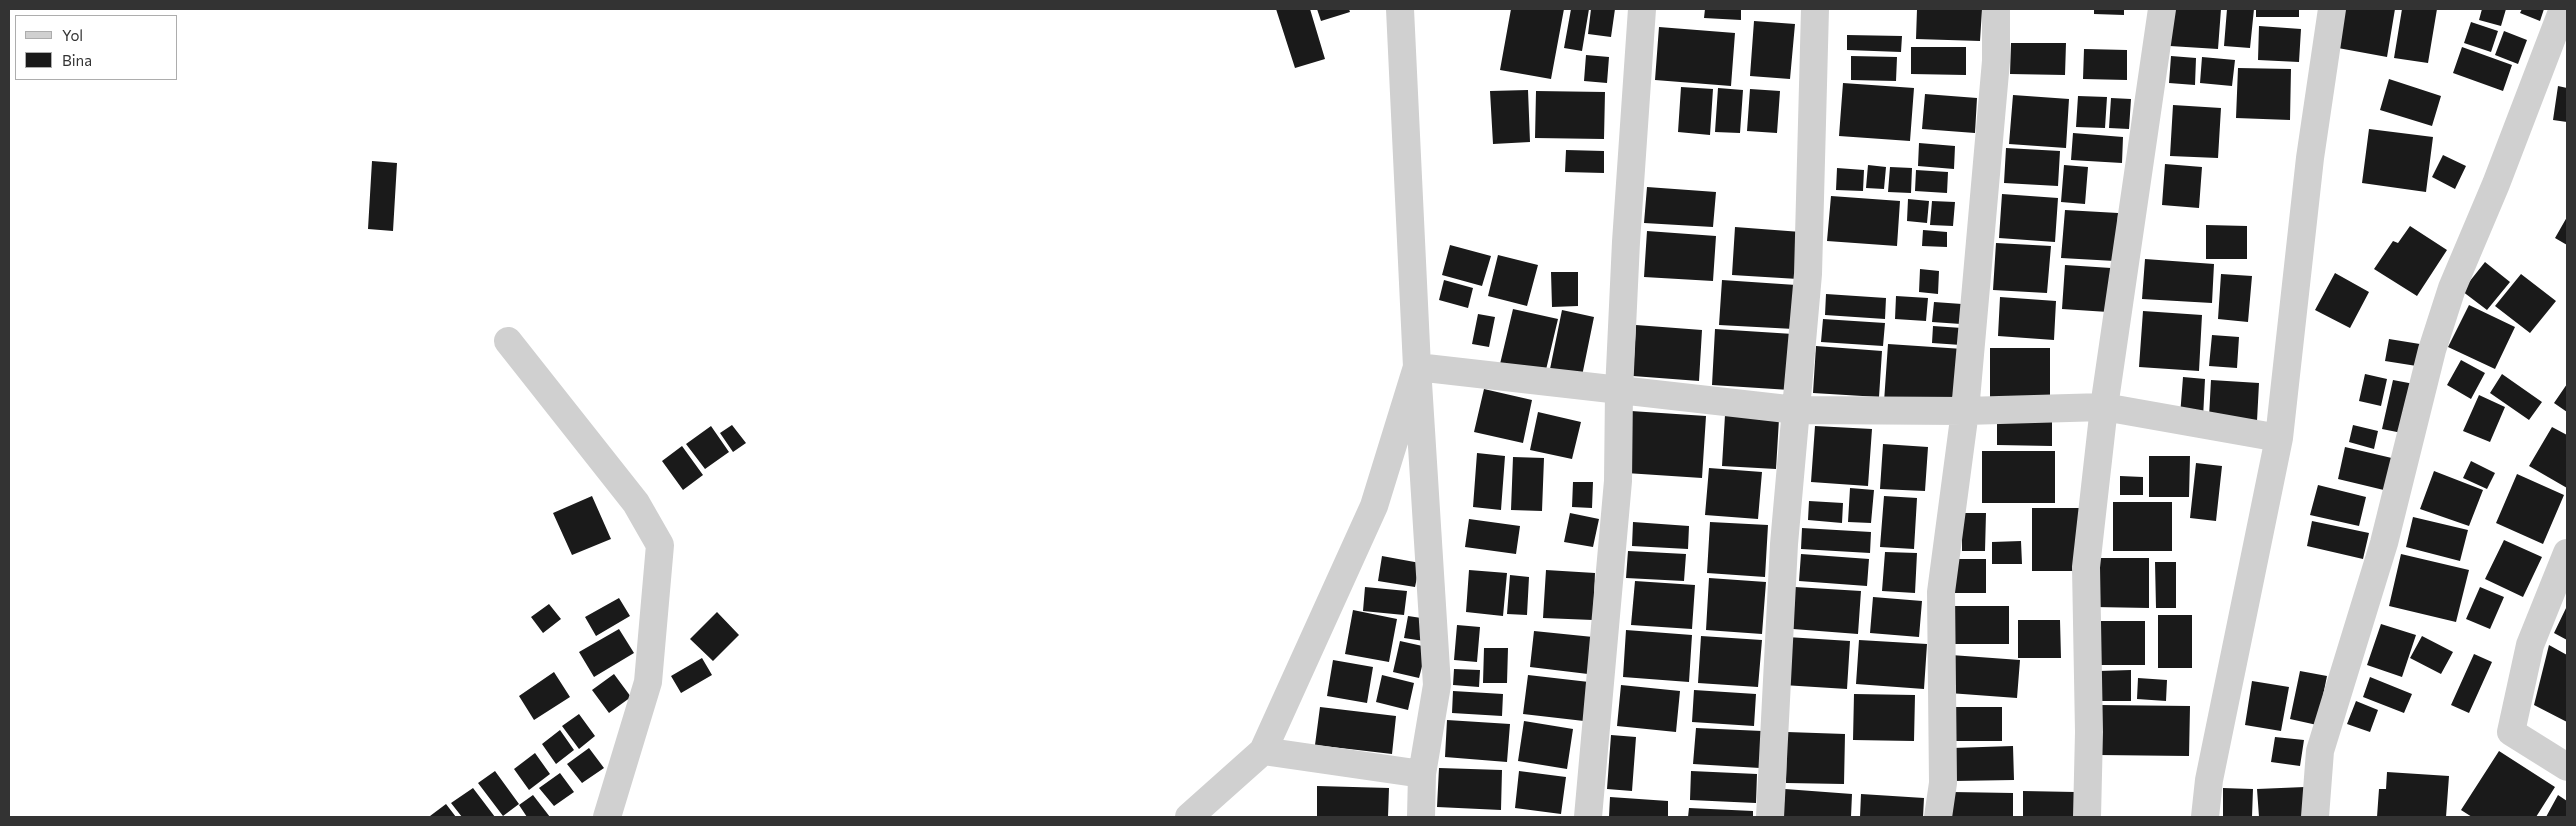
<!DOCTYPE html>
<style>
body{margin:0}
#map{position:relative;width:2576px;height:826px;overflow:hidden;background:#fff;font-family:Commissioner,sans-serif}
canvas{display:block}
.frame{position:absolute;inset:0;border:10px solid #333;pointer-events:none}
.legend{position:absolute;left:15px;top:15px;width:162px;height:65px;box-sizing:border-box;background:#fff;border:1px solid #adadad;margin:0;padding:6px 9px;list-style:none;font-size:15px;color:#333}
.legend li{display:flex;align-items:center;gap:10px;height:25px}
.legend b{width:25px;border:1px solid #adadad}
</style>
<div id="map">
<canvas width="2576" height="826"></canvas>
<div class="frame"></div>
<ul class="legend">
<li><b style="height:6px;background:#d0d0d0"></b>Yol</li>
<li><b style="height:14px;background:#1a1a1a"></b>Bina</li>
</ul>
</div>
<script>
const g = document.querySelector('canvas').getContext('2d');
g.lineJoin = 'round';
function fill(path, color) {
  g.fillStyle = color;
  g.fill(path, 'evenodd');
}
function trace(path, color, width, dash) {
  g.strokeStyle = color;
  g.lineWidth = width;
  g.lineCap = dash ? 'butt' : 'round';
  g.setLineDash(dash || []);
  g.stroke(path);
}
fill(new Path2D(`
 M1276,9H1310L1325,59L1295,68Z
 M1317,9H1349L1350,12L1321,21Z
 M1511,9H1564L1551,79L1500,70Z
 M1571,9H1589L1582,51L1564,48Z
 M1591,9H1615L1611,37L1588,34Z
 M1705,9H1741V20L1704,18Z
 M1917,9H1982L1980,41L1916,39Z
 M2094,9H2124V15L2094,14Z
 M2173,9H2221L2218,49L2170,46Z
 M2227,9H2254L2250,48L2224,46Z
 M2256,9H2299V17H2256Z
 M2344,9H2395L2387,57L2338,48Z
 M2402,9H2437L2428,63L2394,58Z
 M2482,9H2506L2501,26L2479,20Z
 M2522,9H2544L2540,21L2520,13Z
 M1754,21L1795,24L1790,79L1750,76Z
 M2471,22L2498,31L2491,52L2464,43Z
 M2259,26L2301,29L2299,62L2258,60Z
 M1659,27L1735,33L1731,86L1655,80Z
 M2504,31L2527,40L2518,64L2495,55Z
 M1847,35L1902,36L1901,52L1847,50Z
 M2011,43H2066L2065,75L2010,74Z
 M1911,47H1966V75L1911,74Z
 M2462,47L2512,65L2503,91L2453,73Z
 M2084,49L2127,50V80L2083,79Z
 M1586,55L1609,57L1607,83L1584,81Z
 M1851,56L1897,57L1896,81L1851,80Z
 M2171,56L2196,58L2195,85L2169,83Z
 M2202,57L2235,60L2232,86L2200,83Z
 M2238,68L2291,69L2290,120L2236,118Z
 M2389,79L2441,96L2432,126L2380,110Z
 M1843,83L1914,88L1910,141L1839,136Z
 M2558,86L2567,88V122L2553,120Z
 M1681,87L1713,89L1710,135L1678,132Z
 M1718,88L1743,90L1740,133L1715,132Z
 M1750,89L1780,91L1777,133L1747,131Z
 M1528,90L1530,142L1493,144L1490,91Z
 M1536,91L1605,92L1604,139L1535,138Z
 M1925,94L1977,98L1975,133L1922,129Z
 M2013,95L2069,99L2066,148L2009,144Z
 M2078,96L2107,97L2105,128L2076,127Z
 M2111,98L2131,99L2129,129L2109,128Z
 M2173,105L2221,108L2218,158L2170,156Z
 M2369,129L2433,137L2426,192L2362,183Z
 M2073,133L2123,137L2122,163L2071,160Z
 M1919,143L1955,146L1954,169L1918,166Z
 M2006,148L2060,151L2058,186L2004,183Z
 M1566,150L1604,151V173L1565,172Z
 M2443,155L2466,166L2455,189L2432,177Z
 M372,161L397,163L393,231L368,229Z
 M2165,164L2202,167L2199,208L2162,205Z
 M1868,165L1886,167L1884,189L1866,188Z
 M2064,165L2088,167L2085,204L2061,202Z
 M1890,167L1912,168L1911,193L1888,192Z
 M1837,168L1864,170L1863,191L1836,190Z
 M1916,170L1948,172L1947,193L1915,191Z
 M1647,187L1716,192L1713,227L1644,223Z
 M2002,194L2058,198L2055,242L1999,238Z
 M1831,196L1900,201L1897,246L1827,241Z
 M1908,199L1929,201L1927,223L1907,221Z
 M1932,201L1955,202L1953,226L1930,225Z
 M2065,210L2118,213L2115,261L2061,258Z
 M2567,217V245L2555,238Z
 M2206,225L2247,226V259H2206Z
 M2410,226L2447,250L2417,296L2374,269L2393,241L2398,243Z
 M1735,227L1801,232L1798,279L1732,275Z
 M1923,230L1947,232V247L1922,246Z
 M1647,231L1716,236L1713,281L1644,277Z
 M1996,243L2051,246L2047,293L1993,290Z
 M1450,245L1491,256L1482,286L1442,275Z
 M1498,255L1538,265L1527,306L1488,296Z
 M2145,259L2214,264L2212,303L2142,299Z
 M2485,262L2510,282L2487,310L2462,291Z
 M2065,265L2111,268L2108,312L2062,309Z
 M1920,269L1939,271L1938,294L1919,292Z
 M1551,272H1578V306L1552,307Z
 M2335,273L2369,292L2350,328L2315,310Z
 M2221,274L2252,276L2248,322L2218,319Z
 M2521,274L2556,301L2530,333L2495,306Z
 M1444,280L1473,288L1468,308L1439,300Z
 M1722,280L1796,285L1794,329L1719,325Z
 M1826,294L1886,298L1885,319L1825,315Z
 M1896,296L1928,298L1926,321L1895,319Z
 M2000,297L2056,301L2054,340L1998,336Z
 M1934,302L1962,304L1961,324L1932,322Z
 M2469,305L2515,327L2495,369L2448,347Z
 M1513,309L1558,319L1545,374L1500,364Z
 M1562,310L1594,317L1582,376L1550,369Z
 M2143,311L2202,315L2199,371L2139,367Z
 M1478,314L1495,317L1489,347L1472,344Z
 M1823,319L1885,323L1883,346L1821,342Z
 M1636,325L1702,330L1699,381L1633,376Z
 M1933,326L1962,328L1961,345L1932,343Z
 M1715,329L1793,334L1790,390L1712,385Z
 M2212,335L2239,337L2237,368L2209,366Z
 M2389,339L2426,345L2423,367L2385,361Z
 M1888,344L1963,349L1960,407L1884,402Z
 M1816,346L1882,351L1879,397L1813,393Z
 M1990,348H2050V402H1990Z
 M2461,360L2485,373L2471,399L2447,385Z
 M2365,374L2387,379L2381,406L2359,401Z
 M2502,374L2542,402L2529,420L2490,393Z
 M2183,377L2205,379L2203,418L2180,416Z
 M2211,380L2259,383L2257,421L2209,417Z
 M2393,380L2414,384L2402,433L2382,429Z
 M2567,384V412L2554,403Z
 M1484,389L1532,400L1523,443L1474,432Z
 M2479,395L2505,407L2490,442L2463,431Z
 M1631,411L1706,416L1702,478L1626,473Z
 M1538,412L1581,422L1572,459L1530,450Z
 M1725,415L1779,419L1776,469L1722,466Z
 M1997,420L2052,421V446L1997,445Z
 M732,425L746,443L733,452L720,433Z
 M2353,425L2378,431L2374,449L2349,442Z
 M711,426L729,452L705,469L686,444Z
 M1815,426L1872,429L1868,486L1811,482Z
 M2552,427L2567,435V488L2529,466Z
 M1883,444L1928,447L1925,491L1880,489Z
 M682,446L703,475L683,490L662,461Z
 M2345,447L2396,459L2388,491L2338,479Z
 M1982,451H2055V503H1982Z
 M1477,453L1505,456L1501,510L1473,507Z
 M2149,456H2190L2189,497H2149Z
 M1513,457L1544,458L1542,511L1511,510Z
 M2471,461L2495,473L2487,489L2463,478Z
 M2196,463L2222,466L2216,521L2190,518Z
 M1709,468L1762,472L1758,519L1705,515Z
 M2434,471L2483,490L2469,526L2420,509Z
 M2517,474L2564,495L2543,544L2496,523Z
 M2120,476L2143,477V495H2120Z
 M1573,482H1593L1592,508L1572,507Z
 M2318,485L2366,497L2359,526L2310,515Z
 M1850,488L1874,490L1871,523L1848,522Z
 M592,496L611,539L572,555L553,513Z
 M1884,496L1917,498L1914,549L1880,547Z
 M1809,501L1843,503L1842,523L1808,520Z
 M2113,502H2172V551H2113Z
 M2032,508H2080V571H2032Z
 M1570,513L1599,519L1593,547L1564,542Z
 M1962,513H1986L1985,551H1962Z
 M2413,517L2468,530L2460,561L2406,547Z
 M1469,519L1520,526L1516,554L1465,547Z
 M2312,521L2369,533L2363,559L2307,546Z
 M1633,522L1689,526L1688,549L1632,546Z
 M1710,522L1768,525L1765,577L1707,573Z
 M1802,528L1871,532L1870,553L1801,549Z
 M2504,540L2542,557L2523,597L2485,579Z
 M2021,541L2022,564H1992V542Z
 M1628,551L1686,554L1684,581L1626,578Z
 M1885,552L1917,553L1915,593L1882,591Z
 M1801,554L1869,559L1867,586L1799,581Z
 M2401,554L2469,570L2456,622L2389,606Z
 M1382,556L1420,563L1415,587L1378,581Z
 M2095,558H2149V608L2095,607Z
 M1950,559H1986V593H1950Z
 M2155,562H2176V608H2156Z
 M1469,570L1507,573L1503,616L1466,612Z
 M1546,570L1595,573L1593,620L1543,618Z
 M1510,575L1529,577L1527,615L1507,614Z
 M1709,578L1766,582L1762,634L1706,630Z
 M1635,581L1695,585L1692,629L1631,625Z
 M1365,587L1407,591L1404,615L1363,611Z
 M1795,587L1861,591L1858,634L1793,629Z
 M2480,587L2504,597L2490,629L2466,619Z
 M1873,597L1922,601L1919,637L1870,633Z
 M619,598L630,616L596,636L585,617Z
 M549,604L561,619L543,633L531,617Z
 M1953,606H2009V644H1953Z
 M2567,606V640L2554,633Z
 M1353,610L1397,619L1389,662L1345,654Z
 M717,612L739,635L713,661L690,639Z
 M2158,615H2192V668H2158Z
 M1408,616L1428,619L1424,641L1404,638Z
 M2018,620H2060L2061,658H2018Z
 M2099,621H2145V665H2099Z
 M2381,624L2416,635L2402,677L2367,665Z
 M1457,625L1480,627L1477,662L1454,660Z
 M619,629L634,653L594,677L579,652Z
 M1626,630L1692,635L1689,682L1623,677Z
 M1534,631L1593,637L1588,674L1530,667Z
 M1701,636L1762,640L1758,687L1698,683Z
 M2422,636L2453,652L2441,674L2410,658Z
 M1787,637L1850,641L1847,689L1783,685Z
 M1859,640L1927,644L1924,689L1856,684Z
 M1400,641L1427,647L1419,678L1393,672Z
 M2549,645L2567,655V722L2534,705Z
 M1484,648H1508L1507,683H1483Z
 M2474,654L2492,662L2469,713L2451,705Z
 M1951,655L2020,660L2017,698L1949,693Z
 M702,658L712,675L681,693L671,676Z
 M1333,660L1373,667L1367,703L1327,696Z
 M1454,669L1480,670L1479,687L1453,685Z
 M2131,670V701H2099V671Z
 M2300,671L2327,676L2317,725L2290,719Z
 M554,672L570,697L534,720L519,696Z
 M614,674L631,697L609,713L592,690Z
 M1382,675L1414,683L1408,710L1376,702Z
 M1528,675L1589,682L1584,721L1523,714Z
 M2370,677L2412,694L2404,713L2363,697Z
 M2138,678L2167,680L2166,701L2137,699Z
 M2252,681L2289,687L2281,731L2245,725Z
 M1621,685L1680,691L1676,732L1617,726Z
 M1694,690L1756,694L1754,726L1692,722Z
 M1453,691L1503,694L1502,716L1452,713Z
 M1854,694L1915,695L1914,741L1853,740Z
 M2356,701L2378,710L2370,732L2347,724Z
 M2100,705L2190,706L2189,756L2099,755Z
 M1320,707L1396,716L1392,754L1315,745Z
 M1948,707H2002V741H1948Z
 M579,714L595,736L579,749L562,726Z
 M1447,720L1510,724L1507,762L1445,757Z
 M1524,721L1573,729L1567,769L1518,761Z
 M1696,728L1762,731L1760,768L1693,764Z
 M560,730L574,750L556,764L542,744Z
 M1787,732L1845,734L1844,784L1786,783Z
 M1611,735L1636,737L1632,791L1607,789Z
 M2275,737L2304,740L2300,766L2271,762Z
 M2013,746L2014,780L1953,781L1952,748Z
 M589,748L604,768L582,783L567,764Z
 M2499,751L2555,787L2536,817H2472L2461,810Z
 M535,753L550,774L529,790L514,769Z
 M1439,768L1502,770L1501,810L1437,807Z
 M495,771L519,804L503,816L478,783Z
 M1519,771L1566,777L1561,814L1515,808Z
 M1691,771L1757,774L1756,803L1690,800Z
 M2387,772L2449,776L2446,817H2377L2379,789H2386Z
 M560,773L574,792L554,806L539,788Z
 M1317,786L1389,788L1388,817L1317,816Z
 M2305,787L2306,817H2259L2257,789Z
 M473,788L495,817H462L451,803Z
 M2223,788L2253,789L2252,817H2223Z
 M1785,789L1852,794L1851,817H1783Z
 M2023,791L2075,792L2076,817H2023Z
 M1952,792L2013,793V817H1952Z
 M1861,794L1924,798L1923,817H1860Z
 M533,795L550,817H527L519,805Z
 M2558,795L2567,801V817H2546Z
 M1610,797L1668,801V817H1609Z
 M446,804L456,817H431L430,816Z
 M1689,808L1753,811V817H1688Z`), '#1a1a1a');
trace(new Path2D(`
 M508,341L636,503L660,545L648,682L607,817
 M2567,553L2530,645L2511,732L2567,767
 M1263,751L1422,774
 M1189,817L1263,751L1374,506L1417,367L1400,9
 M1421,817L1422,774L1437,685L1417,367L1796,410L1965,411L2104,407L2279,438
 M1588,817L1618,481L1619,391L1626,242L1642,9
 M1770,817L1784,544L1808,274L1815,9
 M1938,817L1943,783L1941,592L1965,411L1996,61V9
 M2087,817L2089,732L2086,567L2104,407L2162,9
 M2205,817L2209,780L2279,438L2310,158L2332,9
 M2315,817L2320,751L2384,543L2432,350L2452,288L2496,184L2563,9`), '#d0d0d0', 28);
</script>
